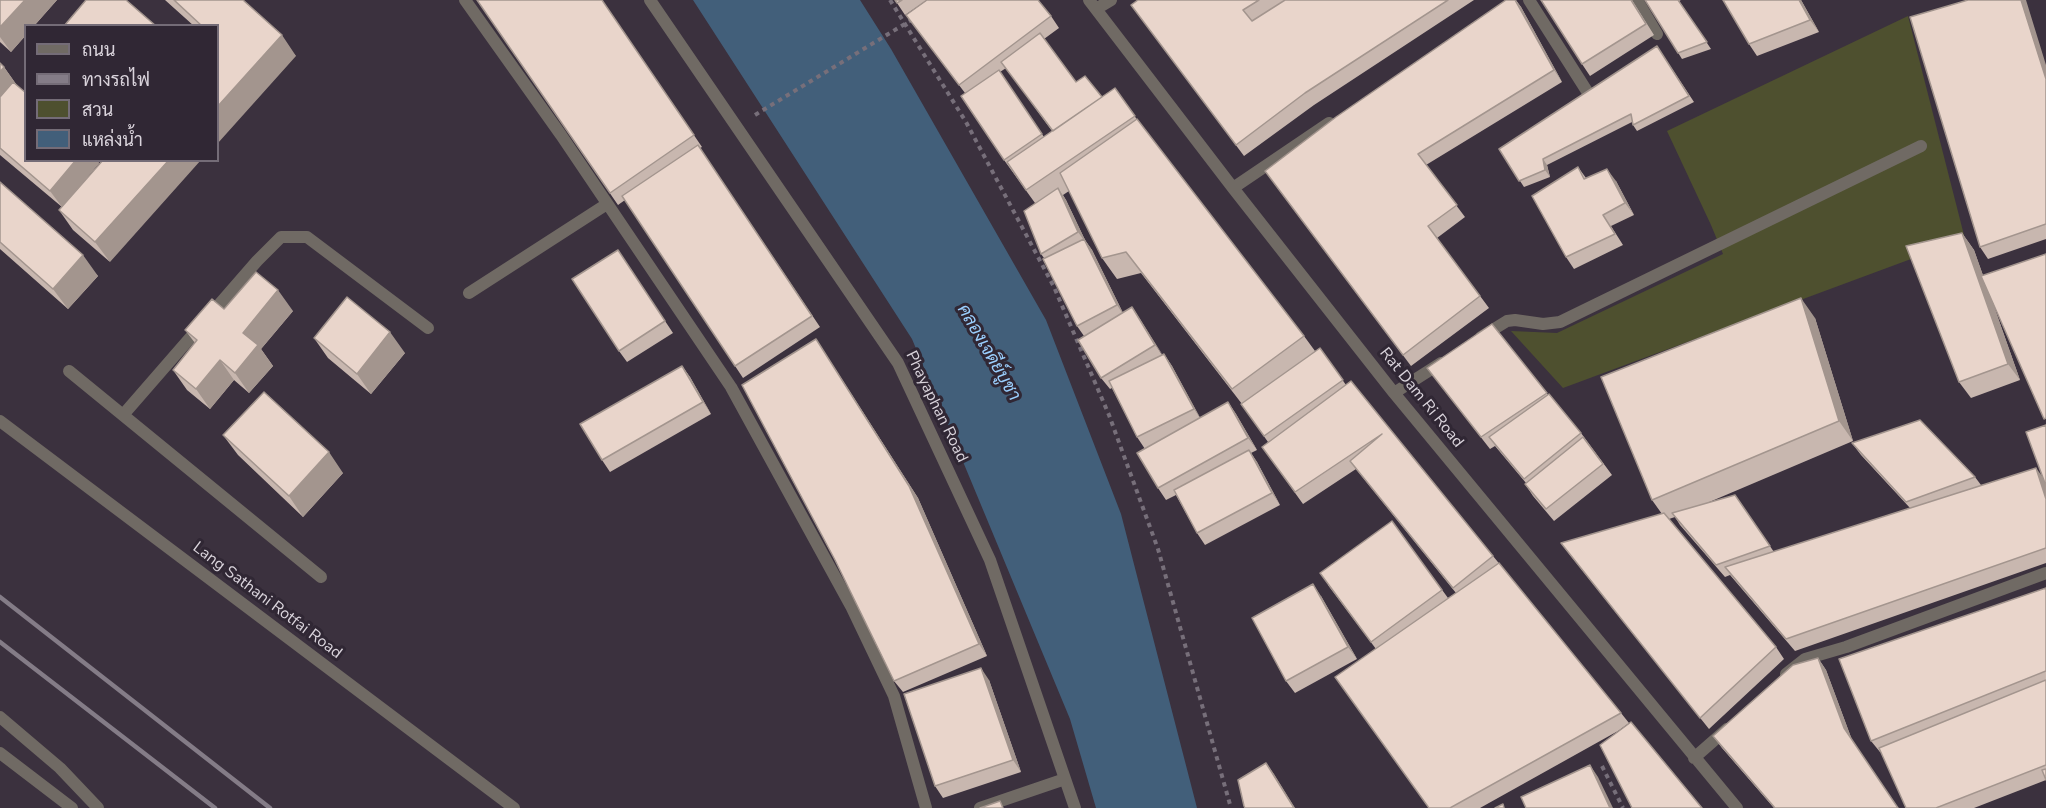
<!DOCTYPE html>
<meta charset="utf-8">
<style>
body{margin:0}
#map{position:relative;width:2046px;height:808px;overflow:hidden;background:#3b313e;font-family:"Nunito Sans",Sarabun,sans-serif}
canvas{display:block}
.legend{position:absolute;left:24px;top:24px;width:195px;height:138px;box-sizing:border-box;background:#302734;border:2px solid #746c77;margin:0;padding:8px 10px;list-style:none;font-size:18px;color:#dad4dc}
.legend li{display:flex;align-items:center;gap:12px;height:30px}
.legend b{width:30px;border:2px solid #746c77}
</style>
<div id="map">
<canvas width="2046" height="808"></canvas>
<ul class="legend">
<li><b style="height:8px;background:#706a64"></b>ถนน</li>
<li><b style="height:8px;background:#847c87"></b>ทางรถไฟ</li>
<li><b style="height:16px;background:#4e502f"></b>สวน</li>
<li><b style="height:16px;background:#425f7a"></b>แหล่งน้ำ</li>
</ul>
</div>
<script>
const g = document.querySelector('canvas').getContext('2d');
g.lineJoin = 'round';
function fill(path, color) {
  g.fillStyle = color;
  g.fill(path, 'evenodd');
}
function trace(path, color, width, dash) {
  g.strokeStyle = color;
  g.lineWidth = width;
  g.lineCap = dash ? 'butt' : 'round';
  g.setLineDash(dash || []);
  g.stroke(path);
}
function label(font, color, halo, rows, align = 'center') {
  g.font = font + ' "Nunito Sans",Sarabun,sans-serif';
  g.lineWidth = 6;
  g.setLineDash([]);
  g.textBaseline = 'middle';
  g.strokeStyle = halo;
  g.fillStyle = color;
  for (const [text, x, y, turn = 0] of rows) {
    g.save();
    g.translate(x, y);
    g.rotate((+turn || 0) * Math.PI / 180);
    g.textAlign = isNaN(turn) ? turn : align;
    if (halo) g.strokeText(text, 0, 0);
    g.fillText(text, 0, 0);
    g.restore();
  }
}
fill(new Path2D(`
 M1908,16L1965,239L1563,388L1511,331L1557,333L1723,254L1711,225L1667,131Z`), '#4e502f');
fill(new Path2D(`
 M693,0H860L891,49L1046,320L1121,514L1197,808H1096L1070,719L912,339Z`), '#425f7a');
trace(new Path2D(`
 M890,0L966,122L1054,287L1109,415L1158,549L1231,808
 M755,115L913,19
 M1602,766L1623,808`), '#776f7a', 4, [4.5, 4.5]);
trace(new Path2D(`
 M69,371L321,577
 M123,415L257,261L281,237H307L428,328`), '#706a64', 12);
trace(new Path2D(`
 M465,0L561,135L731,387L851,606L894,696L926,808
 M650,0L898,363L990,560L1075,808
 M1089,0L1233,188L1394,393L1737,808
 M1529,0L1590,96
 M1637,0L1657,34
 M1096,9L1111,0
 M1233,188L1329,123
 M469,293L607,204
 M1481,337L1507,321L1515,320L1543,324L1560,322L1921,146
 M1394,393L1441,363
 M0,421L514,808
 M1786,674L1805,659L1846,647L2046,573
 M0,717L60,768L98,808
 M0,753L72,808
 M1694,758L1727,729
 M980,808L1065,779`), '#706a64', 12);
trace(new Path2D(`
 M0,597L270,808
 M0,642L215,808`), '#847c87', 4.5);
fill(new Path2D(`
 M0,0H57L34,26H26V35L11,52L0,42Z
 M165,0H243L296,56L218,26H194Z
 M477,0H602L702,147L700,148L820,327L743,378L625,200L618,205Z
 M895,0H927L905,15Z
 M1138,0H1474L1314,105L1244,156L1140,17Z
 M1506,0H1516L1521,7L1562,82L1426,165L1465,217L1437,238L1489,308L1411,366L1273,182Z
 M1632,0L1654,35L1590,76L1582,64Z
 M1645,0H1681L1679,1L1711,49L1682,59Z
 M1801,0L1819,32L1757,56L1749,44Z
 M906,15L1051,16L1059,28L1044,39L1076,82L1102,97L1115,88L1138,121L1304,336L1315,351L1320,348L1346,385L1493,556L1621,713L1629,723L1618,731L1480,808H1429L1376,649L1328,585L1392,521L1448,598L1456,593L1356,469L1303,504L1262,447L1268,442L1241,404H1242L1141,273L1117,279L1102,258L1069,191L1063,195L1066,200L1085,240L1092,250L1123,313L1132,307L1162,355L1164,354L1172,366L1200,418L1228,402L1236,414L1257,450L1251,453L1257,462L1280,505L1205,545L1197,533L1176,495L1166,500L1158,488L1145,449L1137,437L1112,388L1110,389L1101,378L1084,336L1077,326L1044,258L1041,254L1035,203L1004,160L965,93ZM1006,68L1052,131L1044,137L1000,72Z
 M1657,46L1694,102L1637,131L1633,125L1632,122L1547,165L1550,177L1524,187L1499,149Z
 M0,63L4,67L16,84L15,85L99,163L74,193L110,262L73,230L59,210L62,207L0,155Z
 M2046,65V239L1988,259L1980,247Z
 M1578,167L1586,178L1616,181L1634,215L1611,226L1623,245L1574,269L1566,257Z
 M0,182L98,276L68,309L0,249Z
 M1962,233L1974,250L2020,380L1971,398L1959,382Z
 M618,250L673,333L627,362L619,351Z
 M224,309L293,311L261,349L273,366L249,393L234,380L210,409L187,390L173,370L195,343L185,330Z
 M1815,318L1853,441L1707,503L1735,495L1774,552L1910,508L1861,455L1852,443L1975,477L1981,485L2043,477L2046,425V563L1795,651L1730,575L1725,577L1680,525L1675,517L1669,519L1776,647L1784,659L1709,729L1570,555L1561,543L1662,514L1652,500Z
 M1492,324L1548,395L1581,433L1612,475L1554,521L1533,496L1525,484L1526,483L1495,446L1490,449L1427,368Z
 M314,338L405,353L371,394L328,358Z
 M816,339L918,498L987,656L903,692L894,681Z
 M682,366L690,377L711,414L610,472L602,460Z
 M223,435L343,473L303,517L238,455Z
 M2046,588V780L1974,808H1906L1881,752H1880L1871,741Z
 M1321,596L1357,659L1295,693L1286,681Z
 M1818,658L1826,670L1852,740L1898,808H1774L1722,748L1713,736Z
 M989,680L1021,772L943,798L935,786Z`), '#c8b7af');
fill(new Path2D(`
 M25,0H57L34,26H26V35L11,52L0,37V27Z
 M1515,0L1521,7L1562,82L1554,70Z
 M1799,0H1801L1819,32L1810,20Z
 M2021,0H2026L2046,65V79Z
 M282,35L296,56L218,143V106Z
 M4,67L16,84L0,101V72Z
 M1543,159L1547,165L1550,177L1545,170Z
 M76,160H98L99,163L62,207L50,191Z
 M169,160H201L110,262L95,242Z
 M1607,169L1616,181L1634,215L1625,203Z
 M1058,188L1066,200L1085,240L1092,250L1125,317L1117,305L1086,243L1078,232Z
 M1962,233L1974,250L2020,380L2008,364Z
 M83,255L98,276L68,309L53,289Z
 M278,290L293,311L261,349L273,366L249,393L235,373L243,333Z
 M1801,298L1815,318L1853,441L1839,421Z
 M1132,307L1140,319L1164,357L1155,345Z
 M390,332L405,353L371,394L357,374Z
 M816,339L918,498L987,656L979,644Z
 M1164,354L1172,366L1202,421L1194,409Z
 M220,360L234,380L210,409L196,389Z
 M682,366L690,377L711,414L703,402Z
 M1228,402L1236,414L1257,450L1248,438Z
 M1249,450L1257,462L1280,505L1272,493Z
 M329,452L343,473L303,517L289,496Z
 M2036,468L2045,480L2046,484V499Z
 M1313,584L1321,596L1357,659L1348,647Z
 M1818,658L1826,670L1852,740L1844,728Z
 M981,668L989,680L1021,772L1013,760Z
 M1266,763L1274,774L1295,808H1294Z
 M1590,765L1598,777L1613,808H1610Z`), '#a3958e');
const building = new Path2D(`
 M0,0H25L0,27Z
 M86,0H126L156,26H64Z
 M174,0H243L282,35L218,106V26H202Z
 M477,0H602L694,135L610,193Z
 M895,0H902L897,3Z
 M927,0H1038L1051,16L959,85L906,15Z
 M1138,0H1259L1243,10L1252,21L1285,0H1448L1305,93L1236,145L1131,5Z
 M1506,0H1515L1554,70L1418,154L1457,205L1428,226L1480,296L1403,355L1265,171L1336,117Z
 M1541,0H1631L1646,24L1582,64Z
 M1645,0H1678L1707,42L1678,53Z
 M1723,0H1799L1810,20L1749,44Z
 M1968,0H2021L2046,79V224L1980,247L1910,17Z
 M1040,33L1076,82L1085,76L1102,97L1053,131L1001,62Z
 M1657,46L1689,96L1633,125L1631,114L1543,159L1545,170L1519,181L1499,149Z
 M0,63L4,67L0,72Z
 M999,70L1042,134L1004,160L961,96Z
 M13,82L26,93V160H76L50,191L0,148V97Z
 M1115,88L1135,116L1026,190L1007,162Z
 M1137,119L1304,336L1232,389L1126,252L1102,258L1060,173Z
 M698,145L812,316L735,366L622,196Z
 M103,160H169L95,242L59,210Z
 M1578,167L1584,179L1607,169L1625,203L1603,215L1615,234L1566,257L1532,196Z
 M0,182L83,255L53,289L0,242Z
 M1058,188L1078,232L1041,254L1024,211Z
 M1962,233L2008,364L1959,382L1906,246Z
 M1084,239L1117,305L1077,326L1043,259Z
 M618,250L665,321L619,351L572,279Z
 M2046,254V418L2044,419L1981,276Z
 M256,272L278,290L243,333L258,345L235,373L220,360L196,389L173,370L197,340L185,330L212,299L224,309Z
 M347,297L390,332L357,374L314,338Z
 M1801,298L1839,421L1652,500L1601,377Z
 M1132,307L1155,345L1101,378L1078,340Z
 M1492,324L1547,393L1481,437L1427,368Z
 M816,339L909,486L979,644L894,681L835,560L742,385Z
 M1320,348L1343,380L1264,436L1241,404Z
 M1164,354L1194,409L1137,437L1109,381Z
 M682,366L703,402L602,460L580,424Z
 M1351,381L1493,556L1453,588L1350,461L1382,434L1295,492L1262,447Z
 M264,392L329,452L289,496L223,435Z
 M1549,394L1581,433L1524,479L1489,437Z
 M1228,402L1248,438L1158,488L1137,453Z
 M1920,420L1975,477L1906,502L1852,443Z
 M2046,425V486L2026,432Z
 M1583,437L1603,464L1546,509L1525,484Z
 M1249,450L1272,493L1197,533L1174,490Z
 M2036,468L2046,499V548L1786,639L1725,567Z
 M1735,495L1770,546L1716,565L1672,513Z
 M1664,513L1776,647L1700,718L1561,543Z
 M1392,521L1442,590L1371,642L1320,573Z
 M1499,563L1621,713L1450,808H1429L1335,677Z
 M1313,584L1348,647L1286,681L1252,618Z
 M2046,588V671L1871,741L1839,659Z
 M1818,658L1844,728L1898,808H1775L1713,736L1793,665Z
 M981,668L1013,760L935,786L904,694Z
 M2046,680V765L1936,808H1906L1879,748Z
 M1631,722L1702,808H1632L1600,745Z
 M1266,763L1294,808H1245L1244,806L1238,780Z
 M1590,765L1610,808H1526L1521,797Z
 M2046,769V780L2042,770Z
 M1000,801L1003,808H980Z
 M1503,804L1504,808H1495Z`);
fill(building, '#e9d5cb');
trace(building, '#a3958e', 1.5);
label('16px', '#dad4dc', '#302734', [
 ["Rat Dam Ri Road",1421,398,51],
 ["Phayaphan Road",936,407,64],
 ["Lang Sathani Rotfai Road",267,601,37]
]);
label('italic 18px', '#9bcffe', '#302734', [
 ["คลองเจดีย์บูชา",988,353,60]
]);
</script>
